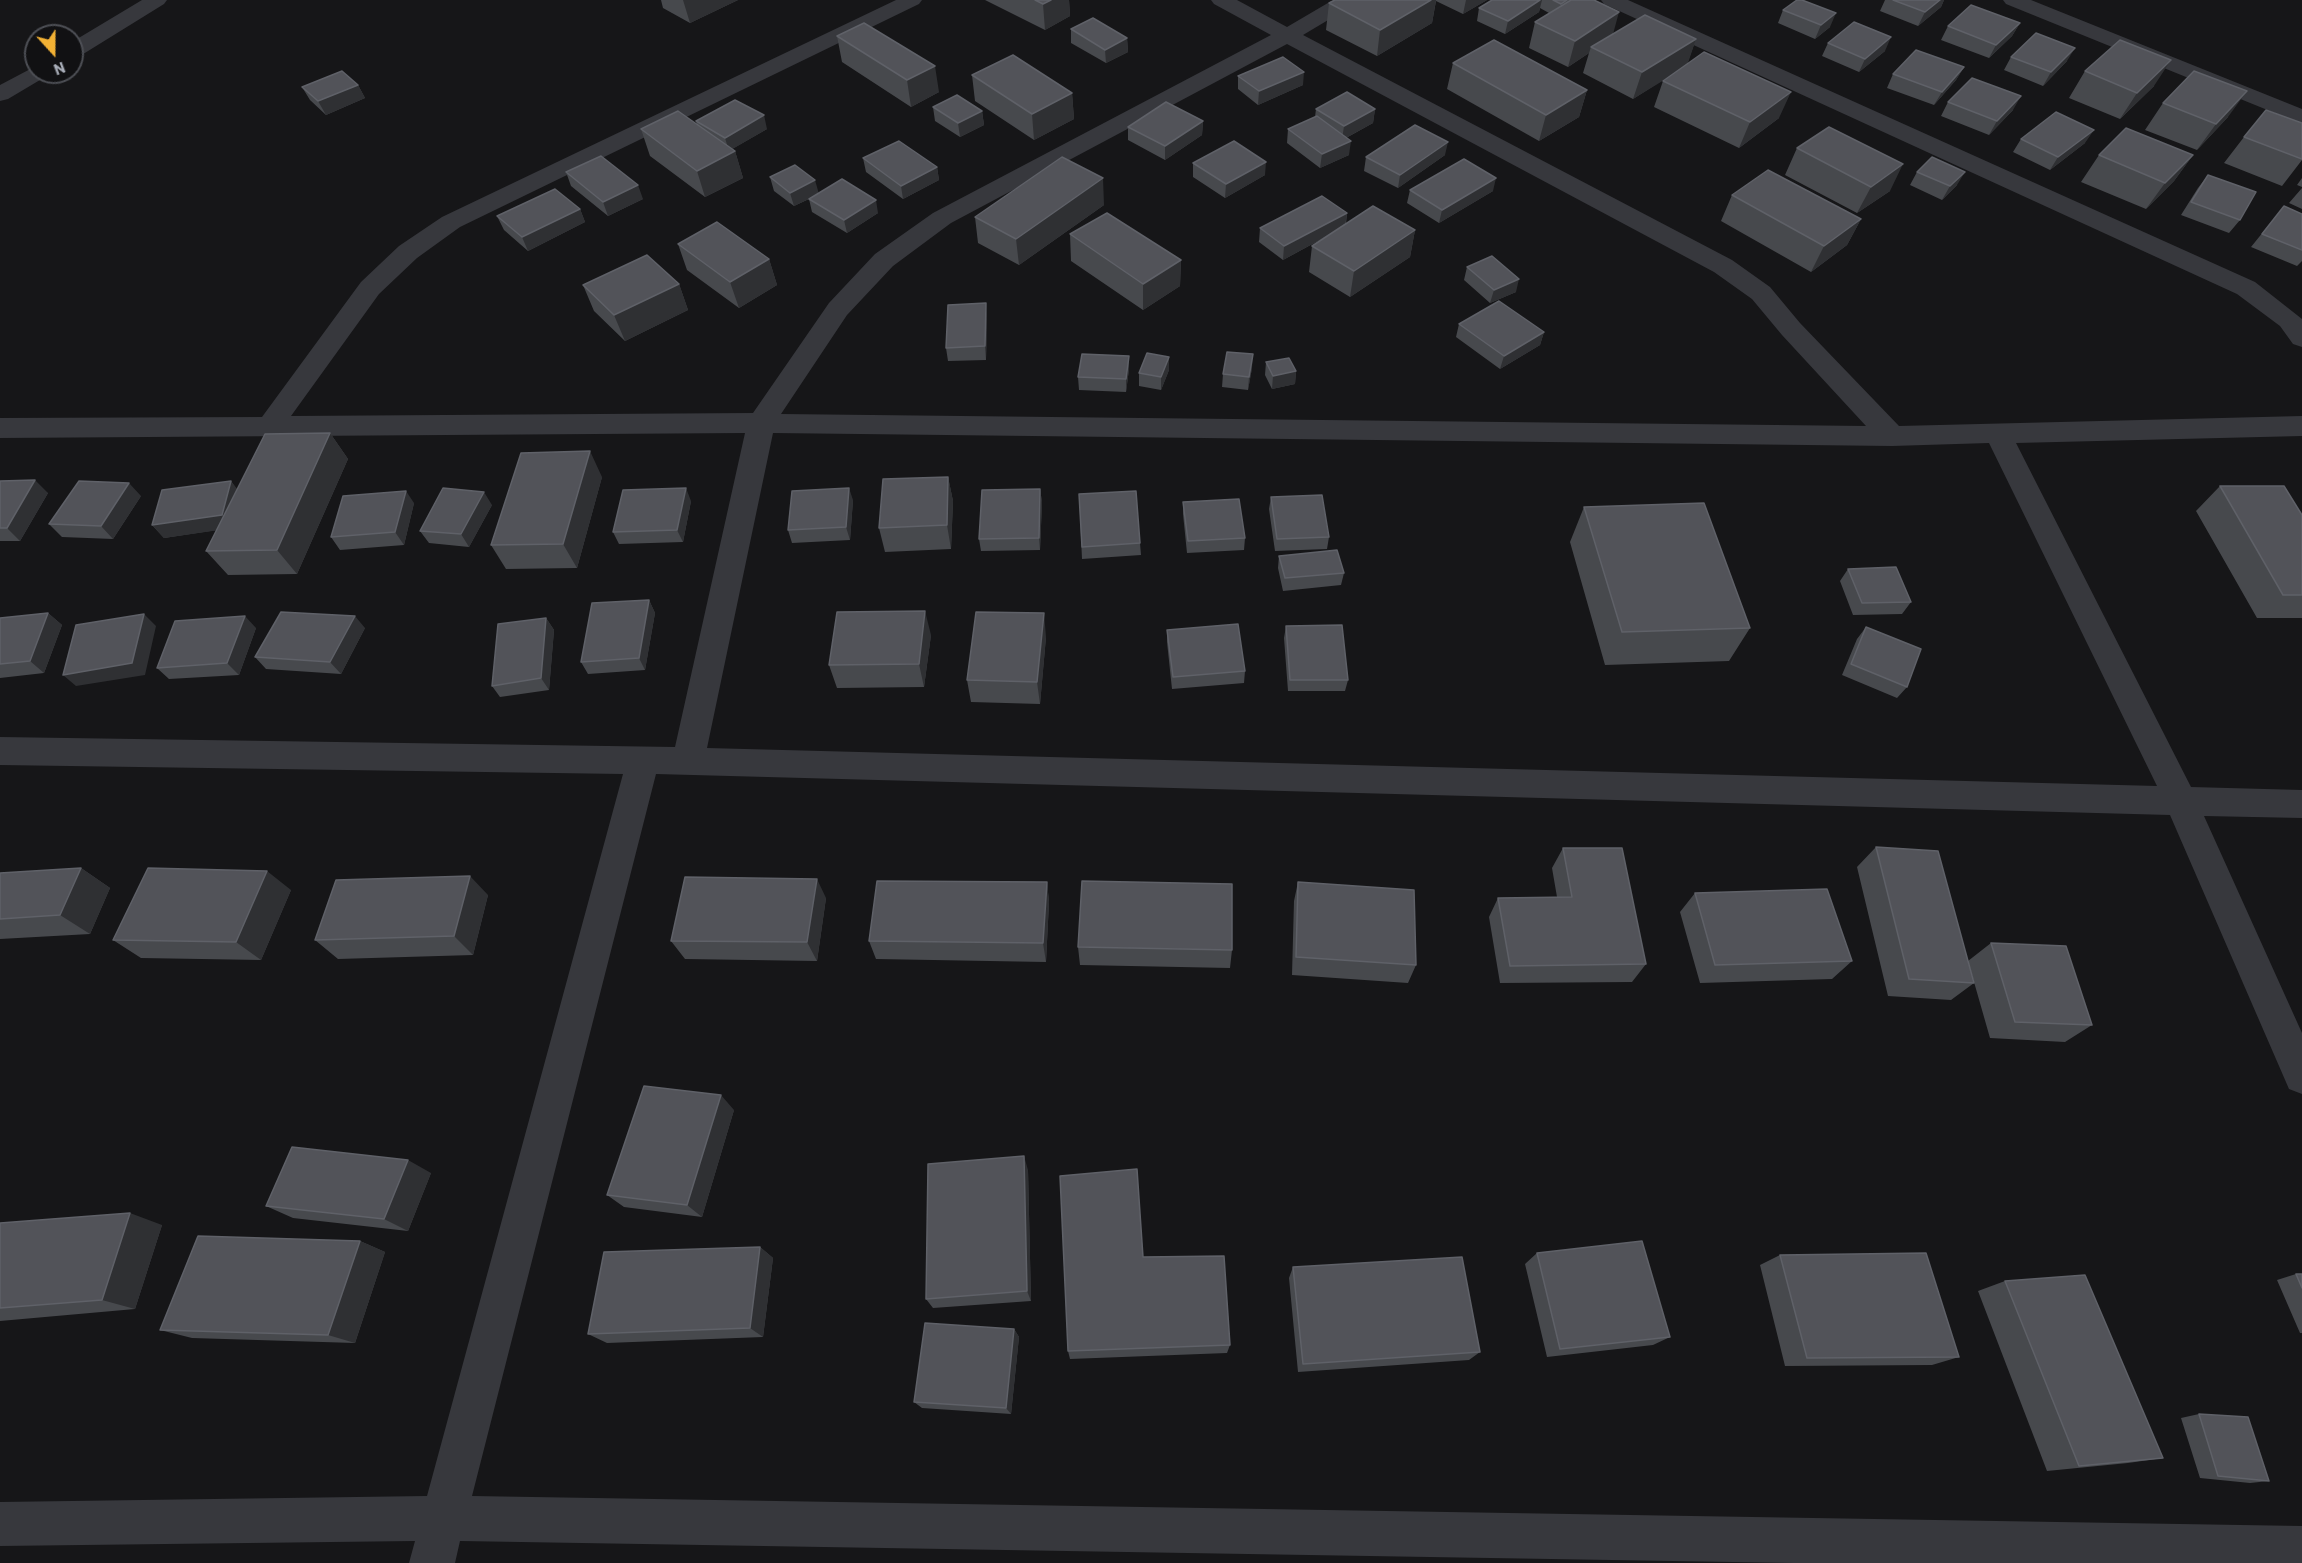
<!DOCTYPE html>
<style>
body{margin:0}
#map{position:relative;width:2302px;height:1563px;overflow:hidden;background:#161618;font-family:Barlow,sans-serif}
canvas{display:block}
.north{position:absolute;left:24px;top:24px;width:60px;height:60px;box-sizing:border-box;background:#111113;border:2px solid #4d4f55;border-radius:50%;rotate:159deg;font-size:16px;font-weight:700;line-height:24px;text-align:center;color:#a8adb8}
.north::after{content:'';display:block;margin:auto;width:21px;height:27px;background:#f2b134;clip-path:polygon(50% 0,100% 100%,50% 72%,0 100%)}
</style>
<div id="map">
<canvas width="2302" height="1563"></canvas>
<div class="north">N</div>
</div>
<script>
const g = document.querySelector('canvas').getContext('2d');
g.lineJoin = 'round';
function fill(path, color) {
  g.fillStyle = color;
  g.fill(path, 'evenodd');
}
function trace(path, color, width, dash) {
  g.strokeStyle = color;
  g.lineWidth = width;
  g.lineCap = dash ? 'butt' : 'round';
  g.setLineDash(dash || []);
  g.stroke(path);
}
fill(new Path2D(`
 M142,0H167L164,4L80,56L72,57V42Z
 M896,0H922L919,4L460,227L417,258L379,294L291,416L753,413L829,303L875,254L933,213L1271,35L1214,4L1211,0H1237L1287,27L1333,0H1358L1355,4L1303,35L1732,260L1770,287L1800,323L1899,426L2302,416V436L2016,443L2191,787L2302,790V818L2204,816L2302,1033V1094L2289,1089L2170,815L656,774L472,1496L2302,1526V1563H1793L460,1541L455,1563H409L415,1541L0,1546V1502L427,1496L623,774L0,765V737L675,747L745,433L0,438V418L262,417L361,282L399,246L442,217ZM1287,44L1714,272L1752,299L1782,335L1866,426L781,414L847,315L893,266L951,223ZM773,433L1892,446L1989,443L2157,786L707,748Z
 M1601,0H1628L2255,282L2302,319V347L2293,344L2280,326L2237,294L1604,4Z
 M2003,0H2031L2302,109V124L2006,4Z
 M36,66V72H48L45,77L8,99L0,101V85Z`), '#37383d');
fill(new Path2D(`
 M661,0H738L690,23L663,8Z
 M985,0H1069L1070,16L1045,30Z
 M1335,0H1487L1463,14L1436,1L1432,23L1377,56L1326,30L1329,3Z
 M1492,0H1594L1613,34L1696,39L1687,64L1779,118L1739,148L1654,107L1663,81L1666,78L1633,99L1583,73L1589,53L1568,67L1529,48L1535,22L1549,13L1540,8L1539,12L1505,34L1477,21L1479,8Z
 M1885,0H1944L1941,7L1918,26L1880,11Z
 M1783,10L1830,27L1815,39L1778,23Z
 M2020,23L2012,36L1989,58L1941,40L1948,26Z
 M1071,29L1127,38L1128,52L1106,63L1071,43Z
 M837,36L939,92L911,107L842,62Z
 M1828,43L1885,51L1859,72L1822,56Z
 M2011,57L2067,61L2043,86L2004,70Z
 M1453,63L1587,90L1579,117L1539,141L1447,89Z
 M1964,67L1956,80L1934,105L1887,88L1893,74Z
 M2085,71L2154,86L2120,119L2069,98Z
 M972,75L1072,93L1074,119L1034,140L975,101Z
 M1238,76L1303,85L1258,105L1238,89Z
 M358,85L365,98L326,115L310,100L302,87Z
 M1948,102L2013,110L1989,135L1941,116Z
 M2163,103L2228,117L2197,150L2145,130Z
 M933,107L982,111L984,125L960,137L935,121Z
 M1316,109H1375L1373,123L1346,138L1349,155L1320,168L1287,143L1288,129L1315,117Z
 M696,121L767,129L732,149L735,151L743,178L705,197L650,156L641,129L697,125Z
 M1203,121L1202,135L1165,160L1128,140V127Z
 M2302,123V160L2282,186L2224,163L2244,137Z
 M2021,139L2085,143L2050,170L2013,152Z
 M1797,148L1890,191L1857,213L1785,175Z
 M1445,155L1398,188L1364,171L1366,157Z
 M2099,155H2193L2174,181L2146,209L2081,182Z
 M863,158L937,167L939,180L903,199L866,172Z
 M1193,163L1265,175L1225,198L1193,177Z
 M566,172L643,199L608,216L571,186Z
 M1917,172L1957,185L1942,200L1910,185Z
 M2208,175L2240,220L2229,233L2181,215L2198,188Z
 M770,177L878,213L847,233L812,212L809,199L794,206L774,191Z
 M2302,178V187L2297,185Z
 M2302,188V209L2289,203Z
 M1410,190L1493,191L1439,223L1407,203Z
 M1732,195L1861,219L1847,245L1811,272L1721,221Z
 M1104,205L1019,265L978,243L975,217Z
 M2284,206L2302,214V261L2297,266L2251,247Z
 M580,209L585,222L528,251L504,230L497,216Z
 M1347,213L1346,224L1415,230L1410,257L1350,297L1309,272L1312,246L1329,235L1283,260L1259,242L1260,228Z
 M1070,234L1181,260L1180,286L1143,310L1071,261Z
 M678,244L769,259L777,285L739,308L687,270Z
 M1467,267L1516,292L1490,303L1464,280Z
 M679,284L688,310L625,341L594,311L583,285Z
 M987,317L986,360L948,361L946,348Z
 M1459,324L1544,332L1540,345L1500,369L1456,337Z
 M1129,356V369L1126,392L1079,390L1078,377Z
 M1169,357V370L1161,390L1139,386V373Z
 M1266,362L1296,371L1295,384L1272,389L1265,375Z
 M1252,368L1248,390L1222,387L1223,374Z
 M330,433L348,459L297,574L228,575L206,551L217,530L164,538L152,525L231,481L237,490Z
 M602,477L577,568L506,569L491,545Z
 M948,477L953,501L951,549L885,552L879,528Z
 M0,481L48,493L20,541H0Z
 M2220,486L2302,515V618H2257L2196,511Z
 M1040,489L1042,502L1040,550L981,551L979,539Z
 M1079,494L1140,543L1141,555L1082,559Z
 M141,496L113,539L62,537L49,524Z
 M1271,497L1329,537L1327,549L1275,551L1269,509Z
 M853,500L850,540L792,543L788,530Z
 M691,501L683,542L619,544L613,532Z
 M1183,502L1245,538L1244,550L1187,553L1183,514Z
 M414,503L404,545L340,550L331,537Z
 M492,505L469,547L429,543L420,531Z
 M1584,507L1750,628L1729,661L1605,665L1570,542Z
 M1279,556L1344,573L1341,585L1283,591L1278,568Z
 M1848,569L1911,602L1902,614L1853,615L1840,581Z
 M649,600L655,613L645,670L588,674L581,662Z
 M48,613L62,625L44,673L0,678V618Z
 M546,618L554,630L549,690L500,697L492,686Z
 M1286,626L1348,680L1345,691H1288L1284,638Z
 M1866,627L1907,687L1897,698L1842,675L1857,639Z
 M256,628L239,675L169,679L157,668Z
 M365,628L341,674L266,669L255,657Z
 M1167,630L1245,671L1244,683L1172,689L1167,642Z
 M931,635L924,687L837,688L829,665Z
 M1046,637L1040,704L971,702L967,680Z
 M1876,847L1974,983L1951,1000L1888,996L1857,867Z
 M1563,848L1646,964L1632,982L1500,983L1489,917L1498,898L1557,897L1552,868Z
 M81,868L110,888L90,934L0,939V873Z
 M1047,882L1049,902L1046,962L876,959L869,941Z
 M1298,882L1416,965L1408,983L1292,975L1294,901Z
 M291,890L261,960L141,958L113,940Z
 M1695,893L1852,961L1832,979L1700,983L1680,912Z
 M488,895L473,955L338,959L315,940Z
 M826,898L817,961L685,959L671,941Z
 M1991,943L2092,1025L2065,1042L1990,1038L1968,961Z
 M1078,947L1232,950L1230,968L1080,965Z
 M734,1110L702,1217L624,1207L607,1195Z
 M1028,1170L1031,1301L933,1308L926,1299Z
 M431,1173L408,1231L293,1218L266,1206Z
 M0,1223L162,1225L135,1309L0,1321Z
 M360,1241L385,1252L355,1343L192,1338L160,1330Z
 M760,1247L773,1258L763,1337L607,1343L588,1334Z
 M1537,1253L1670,1337L1653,1345L1547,1357L1525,1264Z
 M1780,1255L1959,1357L1932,1365L1785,1366L1760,1265Z
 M1143,1257L1230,1345L1227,1353L1070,1359L1068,1351Z
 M1293,1267L1480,1352L1469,1360L1298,1372L1289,1278Z
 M2296,1274H2302V1333H2300L2277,1280Z
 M2005,1281L2163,1458L2128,1463L2047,1471L1978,1291Z
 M1014,1329L1019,1337L1011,1414L922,1408L914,1402Z
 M2199,1414L2269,1481L2250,1483L2200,1478L2181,1418Z`), '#47494d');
fill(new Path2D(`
 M683,0H738L690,23Z
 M1051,0H1069L1070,16L1045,30L1043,4Z
 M1431,0H1436L1432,23L1377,56L1380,30Z
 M1466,0H1487L1463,14Z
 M1540,0H1542L1539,12L1505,34L1508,21Z
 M1940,0H1944L1941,7L1918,26L1925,12Z
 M1619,12L1612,38L1591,47L1589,53L1568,67L1575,41Z
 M1836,13L1830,27L1815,39L1821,25Z
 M2020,23L2012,36L1989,58L1996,45Z
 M1891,37L1885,51L1859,72L1865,59Z
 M1127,38L1128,52L1106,63L1105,50Z
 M1696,39L1687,66L1633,99L1642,72Z
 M2075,48L2067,61L2043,86L2051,72Z
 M2171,60L2154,86L2120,119L2137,93Z
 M935,66L939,92L911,107L907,80Z
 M1964,67L1956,80L1934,105L1942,92Z
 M1304,72L1303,85L1258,105L1259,91Z
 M358,85L365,98L326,115L318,101Z
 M1587,90L1579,117L1539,141L1546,115Z
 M2247,91L2228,117L2197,150L2216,124Z
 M1791,92L1779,118L1739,148L1750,122Z
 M1072,93L1074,119L1034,140L1032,114Z
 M2021,96L2013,110L1989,135L1997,121Z
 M1375,109L1373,123L1342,140L1344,126Z
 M982,111L984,125L960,137L958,123Z
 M764,115L767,129L729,151L725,138Z
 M1203,121L1202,135L1165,160V146Z
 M2094,130L2085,143L2050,170L2058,157Z
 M1351,141L1349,155L1320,168L1322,154Z
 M1448,142L1445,155L1398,188L1400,175Z
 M735,151L743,178L705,197L697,171Z
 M2193,155L2174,181L2146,209L2165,183Z
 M1266,162L1265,175L1225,198L1226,184Z
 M1903,164L1890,191L1857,213L1871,187Z
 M937,167L939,180L903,199L901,186Z
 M1965,172L1957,185L1942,200L1950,186Z
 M1103,178L1104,205L1019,265L1016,239Z
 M1496,178L1493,191L1439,223L1442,210Z
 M815,180L819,194L794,206L790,193Z
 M638,185L643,199L608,216L603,202Z
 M876,200L878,213L847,233L844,220Z
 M580,209L585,222L528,251L522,237Z
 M1347,213L1345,226L1283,260L1284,246Z
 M1861,219L1847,245L1811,272L1824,246Z
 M1415,230L1410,257L1350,297L1354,271Z
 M769,259L777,285L739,308L730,282Z
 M1181,260L1180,286L1143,310V284Z
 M1519,279L1516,292L1490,303L1494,290Z
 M679,284L688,310L625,341L614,315Z
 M986,303L987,317L986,360L985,346Z
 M1544,332L1540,345L1500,369L1504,356Z
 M1253,354L1252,368L1248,390L1249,377Z
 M1129,356V369L1126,392V379Z
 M1169,357V370L1161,390V377Z
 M1296,371L1295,384L1272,389L1273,376Z
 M330,433L348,459L297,574L277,550Z
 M590,451L602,477L577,568L563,544Z
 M948,477L953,501L951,549L947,525Z
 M35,480L48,493L20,541L7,528Z
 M231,481L241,494L233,528L164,538L152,525Z
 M129,483L141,496L113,539L101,526Z
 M686,488L691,501L683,542L677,530Z
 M849,488L853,500L850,540L846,527Z
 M1040,489L1042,502L1040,550L1039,538Z
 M406,491L414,503L404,545L395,532Z
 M484,492L492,505L469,547L461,534Z
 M649,600L655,613L645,670L639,658Z
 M925,611L931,635L924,687L919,664Z
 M48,613L62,625L44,673L30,661Z
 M1044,613L1046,637L1040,704L1037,682Z
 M144,614L156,626L145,675L76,686L63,675Z
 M245,616L256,628L239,675L227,663Z
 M355,616L365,628L341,674L330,662Z
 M546,618L554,630L549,690L541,678Z
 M81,868L110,888L90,934L60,915Z
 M267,871L291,890L261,960L236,942Z
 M470,876L488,895L473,955L454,936Z
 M817,879L826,898L817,961L807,942Z
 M1047,882L1049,902L1046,962L1043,943Z
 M721,1095L734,1110L702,1217L687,1205Z
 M1024,1156L1028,1170L1031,1301L1027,1291Z
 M408,1160L431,1173L408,1231L384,1219Z
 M130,1213L162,1225L135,1309L102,1300Z
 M360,1241L385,1252L355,1343L328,1335Z
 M760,1247L773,1258L763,1337L750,1328Z
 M1014,1329L1019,1337L1011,1414L1006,1408Z`), '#2f3033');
const building = new Path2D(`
 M1035,0H1051L1043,4Z
 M1335,0H1431L1380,30L1329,3Z
 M1492,0H1540L1508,21L1479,8Z
 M1553,0H1567L1561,4Z
 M1571,0H1594L1619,12L1575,41L1535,22Z
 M1797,0H1802L1836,13L1821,25L1783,10Z
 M1893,0H1940L1925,12Z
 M1971,5L2020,23L1996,45L1948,26Z
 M1645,15L1696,39L1642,72L1591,47Z
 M1093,18L1127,38L1105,50L1071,29Z
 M1854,22L1891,37L1865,59L1828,43Z
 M864,23L935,66L907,80L837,36Z
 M2036,33L2075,48L2051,72L2011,57Z
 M1494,40L1587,90L1546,115L1453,63Z
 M2120,40L2171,60L2137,93L2085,71Z
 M1916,50L1964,67L1942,92L1893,74Z
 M1704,52L1791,92L1750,122L1663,81Z
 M1013,55L1072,93L1032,114L972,75Z
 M1283,57L1304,72L1259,91L1238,76Z
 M342,71L358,85L318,101L302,87Z
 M2194,71L2247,91L2216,124L2163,103Z
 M1972,78L2021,96L1997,121L1948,102Z
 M1347,92L1375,109L1344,126L1316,109Z
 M957,95L982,111L958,123L933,107Z
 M735,100L764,115L725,138L696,121Z
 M1166,102L1203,121L1165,146L1128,127Z
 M2266,110L2302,123V159L2244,137Z
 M678,111L735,151L697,171L641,129Z
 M2056,112L2094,130L2058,157L2021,139Z
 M1317,116L1351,141L1322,154L1288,129Z
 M1415,125L1448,142L1400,175L1366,157Z
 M1829,127L1903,164L1871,187L1797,148Z
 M2126,128L2193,155L2165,183L2099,155Z
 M899,141L937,167L901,186L863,158Z
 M1234,141L1266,162L1226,184L1193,163Z
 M601,156L638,185L603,202L566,172Z
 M1062,157L1103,178L1016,239L975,217Z
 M1932,157L1965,172L1950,186L1917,172Z
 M1464,159L1496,178L1442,210L1410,190Z
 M795,165L815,180L790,193L770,177Z
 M1768,170L1861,219L1824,246L1732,195Z
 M2208,175L2256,192L2240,220L2191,202Z
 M842,179L876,200L844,220L809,199Z
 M555,189L580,209L522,237L497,216Z
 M1322,196L1347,213L1284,246L1260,228Z
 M1373,206L1415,230L1354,271L1312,246Z
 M2284,206L2302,214V250L2262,234Z
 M1107,213L1181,260L1143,284L1070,234Z
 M717,222L769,259L730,282L678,244Z
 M647,255L679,284L614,315L583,285Z
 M1492,256L1519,279L1494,290L1467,267Z
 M1499,301L1544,332L1504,356L1459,324Z
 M986,303L985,346L946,348L948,305Z
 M1227,352L1253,354L1249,377L1223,374Z
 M1147,353L1169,357L1161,377L1139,373Z
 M1082,354L1129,356L1126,379L1078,377Z
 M1289,358L1296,371L1273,376L1266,362Z
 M330,433L277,550L206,551L265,434Z
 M590,451L563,544L491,545L521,453Z
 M948,477L947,525L879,528L883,479Z
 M35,480L7,528H0V481Z
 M79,481L129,483L101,526L49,524Z
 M231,481L222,515L152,525L162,490Z
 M2220,486H2284L2302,515V595H2283Z
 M443,488L484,492L461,534L420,531Z
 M686,488L677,530L613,532L623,490Z
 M849,488L846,527L788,530L792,491Z
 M1040,489L1039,538L979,539L982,490Z
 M406,491L395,532L331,537L343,496Z
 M1136,491L1140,543L1082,547L1079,494Z
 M1322,495L1329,537L1277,539L1271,497Z
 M1239,499L1245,538L1188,541L1183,502Z
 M1704,503L1750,628L1622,632L1584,507Z
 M1337,550L1344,573L1285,578L1279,556Z
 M1896,567L1911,602L1862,603L1848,569Z
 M649,600L639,658L581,662L592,603Z
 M925,611L919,664L829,665L837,612Z
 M281,612L355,616L330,662L255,657Z
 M976,612L1044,613L1037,682L967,680Z
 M48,613L30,661L0,664V618Z
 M144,614L132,663L63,675L76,625Z
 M245,616L227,663L157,668L175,621Z
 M546,618L541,678L492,686L498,624Z
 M1238,624L1245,671L1173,677L1167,630Z
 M1342,625L1348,680H1290L1286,626Z
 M1866,627L1921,649L1907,687L1851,664Z
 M1876,847L1938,851L1974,983L1909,979Z
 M1563,848H1622L1646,964L1510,966L1498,898L1572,897Z
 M81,868L60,915L0,919V873Z
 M148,868L267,871L236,942L113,940Z
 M470,876L454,936L315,940L336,880Z
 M685,877L817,879L807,942L671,941Z
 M877,881L1047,882L1043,943L869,941Z
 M1082,881L1232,884V950L1078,947Z
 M1298,882L1414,890L1416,965L1296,957Z
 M1827,889L1852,961L1715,965L1695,893Z
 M1991,943L2066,946L2092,1025L2015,1022Z
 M644,1086L721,1095L687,1205L607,1195Z
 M292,1147L408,1160L384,1219L266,1206Z
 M1024,1156L1027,1291L926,1299L928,1164Z
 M1137,1169L1143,1257L1224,1256L1230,1345L1068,1351L1060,1176Z
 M130,1213L102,1300L0,1308V1223Z
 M198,1236L360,1241L328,1335L160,1330Z
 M1642,1241L1670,1337L1560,1349L1537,1253Z
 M760,1247L750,1328L588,1334L604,1252Z
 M1926,1253L1959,1357L1807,1358L1780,1255Z
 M1462,1257L1480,1352L1303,1364L1293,1267Z
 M2296,1274H2302V1288Z
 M2085,1275L2163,1458L2079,1466L2005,1281Z
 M925,1323L1014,1329L1006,1408L914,1402Z
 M2199,1414L2248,1417L2269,1481L2218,1476Z`);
fill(building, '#525359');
trace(building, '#5f6168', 1.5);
</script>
